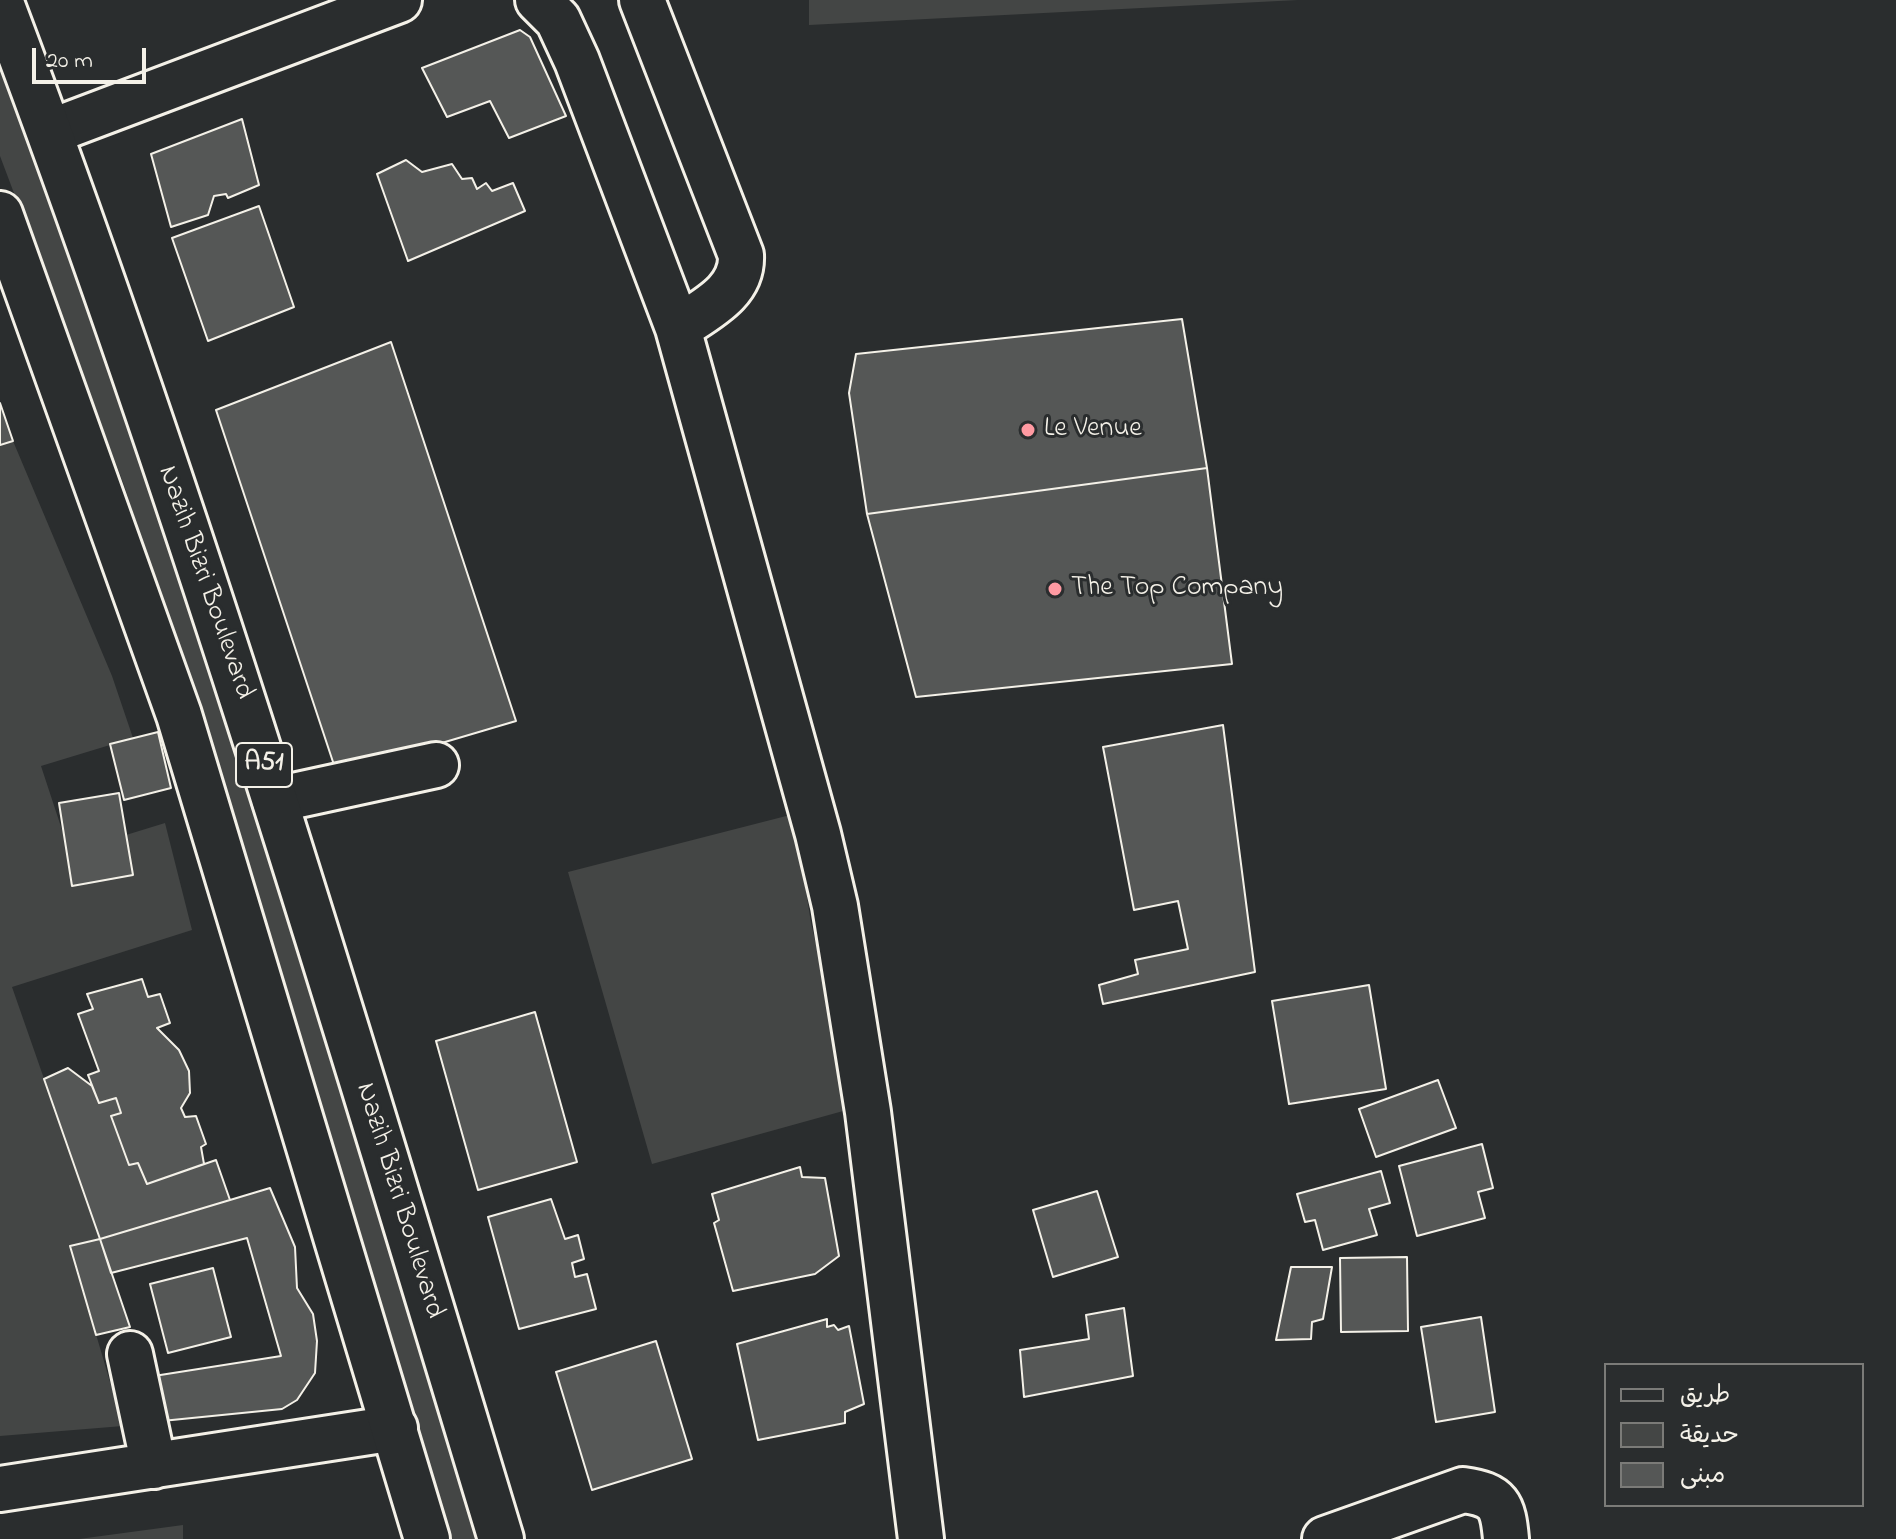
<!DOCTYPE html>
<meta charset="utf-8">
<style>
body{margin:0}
#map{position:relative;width:1896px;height:1539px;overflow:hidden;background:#2a2d2e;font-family:"Indie Flower","Playpen Sans Arabic",sans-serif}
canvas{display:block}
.legend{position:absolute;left:1604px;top:1363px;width:260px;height:144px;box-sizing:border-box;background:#2a2d2e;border:2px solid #7b7b78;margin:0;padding:10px 14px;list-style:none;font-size:24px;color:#f4f1e8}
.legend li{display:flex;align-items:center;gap:16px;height:40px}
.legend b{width:40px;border:2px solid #7b7b78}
.scale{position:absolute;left:32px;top:48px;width:114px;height:36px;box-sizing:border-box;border:4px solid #f4f1e8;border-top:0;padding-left:10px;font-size:24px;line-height:28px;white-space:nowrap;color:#f4f1e8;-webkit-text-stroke:6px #2a2d2e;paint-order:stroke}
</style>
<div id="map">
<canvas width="1896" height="1539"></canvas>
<ul class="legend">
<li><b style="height:10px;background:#2a2d2e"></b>طريق</li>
<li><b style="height:22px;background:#444645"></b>حديقة</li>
<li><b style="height:22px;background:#555756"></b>مبنى</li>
</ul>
<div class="scale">20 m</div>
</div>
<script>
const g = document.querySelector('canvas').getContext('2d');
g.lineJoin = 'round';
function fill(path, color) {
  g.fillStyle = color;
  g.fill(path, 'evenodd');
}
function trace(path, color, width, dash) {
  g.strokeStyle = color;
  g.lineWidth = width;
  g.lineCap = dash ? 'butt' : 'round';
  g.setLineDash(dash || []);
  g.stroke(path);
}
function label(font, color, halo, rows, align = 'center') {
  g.font = font + ' "Indie Flower",sans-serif';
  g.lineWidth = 6;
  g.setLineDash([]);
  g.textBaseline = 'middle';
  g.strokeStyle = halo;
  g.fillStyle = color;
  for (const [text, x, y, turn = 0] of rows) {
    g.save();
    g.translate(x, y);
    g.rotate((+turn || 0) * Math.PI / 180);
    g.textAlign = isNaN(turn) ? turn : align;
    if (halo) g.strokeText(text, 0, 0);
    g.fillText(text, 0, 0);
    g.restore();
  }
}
fill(new Path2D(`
 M809,0H1298L809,25Z
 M0,70L150,477L478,1539H448L258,897L124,485L0,156Z
 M13,441L112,676L133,738L41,766L65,839L72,885L132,875L126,835L165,823L192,930L12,987L100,1239L70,1246L123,1426L0,1436V445Z
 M794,814L811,923L854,1108L652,1164L568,872Z
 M183,1525V1539H79Z`), '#444645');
const building = new Path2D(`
 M520,30L530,37L566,116L509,138L490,101L447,117L422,68Z
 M242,119L259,185L228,198L226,194L214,196L208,215L171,227L151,154Z
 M406,160L422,172L452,164L462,179L472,178L477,189L486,183L492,191L513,183L525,211L408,261L377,174Z
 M259,206L294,307L208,341L172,238Z
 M1182,319L1207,468L867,514L849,393L856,354Z
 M391,342L516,721L337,774L216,410Z
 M0,403L13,441L0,445Z
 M1207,468L1232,664L916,697L867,514Z
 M1223,725L1255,972L1103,1004L1099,985L1138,974L1135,960L1188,949L1178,901L1134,910L1103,747Z
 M158,732L171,788L124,800L110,744Z
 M119,793L133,875L72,886L59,803Z
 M142,979L148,997L160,994L170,1023L157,1028L179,1050L189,1071L190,1093L181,1108L185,1117L196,1116L206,1144L201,1147L204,1164L147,1184L138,1163L129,1165L111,1116L121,1113L116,1098L99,1103L88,1075L99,1071L78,1014L93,1009L87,994Z
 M1369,985L1386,1089L1289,1104L1272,1001Z
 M535,1012L577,1162L478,1190L436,1041Z
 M68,1068L92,1086L99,1103L116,1098L121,1113L111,1116L129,1165L138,1163L147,1184L216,1160L230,1200L100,1239L44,1079Z
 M1438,1080L1456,1128L1376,1157L1359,1109Z
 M1482,1144L1493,1188L1478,1192L1485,1218L1417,1236L1399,1166Z
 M800,1167L802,1177L825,1178L839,1256L815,1274L733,1291L714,1223L719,1220L712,1194Z
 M1381,1171L1390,1203L1369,1209L1377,1235L1323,1250L1315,1220L1305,1222L1297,1194Z
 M270,1188L295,1247L297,1288L313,1314L317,1341L315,1373L297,1400L282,1409L162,1421L154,1376L281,1356L247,1238L111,1273L100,1239Z
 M1097,1191L1118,1257L1053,1277L1033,1210Z
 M551,1199L565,1239L578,1235L584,1259L572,1263L575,1277L587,1274L596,1309L519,1329L488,1217Z
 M100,1239L130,1327L96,1335L70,1246Z
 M1407,1257L1408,1331L1341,1332L1340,1258Z
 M1291,1267H1332L1323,1319L1312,1322L1311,1339L1276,1340Z
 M213,1268L231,1337L168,1353L150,1284Z
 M1124,1308L1133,1376L1024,1397L1020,1350L1089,1339L1086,1315Z
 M1481,1317L1495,1412L1436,1422L1421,1327Z
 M827,1319V1327L834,1325L838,1330L849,1326L864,1404L845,1412V1423L758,1440L737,1344Z
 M656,1341L692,1459L592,1490L556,1372Z`);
fill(building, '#555756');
trace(building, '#f4f1e8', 2);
const minor = new Path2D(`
 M538,0L558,20L577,61L678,328L818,834L835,906L868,1112L921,1539
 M642,0L741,255C743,292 706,309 678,328
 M50,132L399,0
 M275,800L436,765
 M130,1354L154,1466
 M0,1489L395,1428
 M1325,1539L1463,1490C1499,1495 1503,1505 1506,1539`);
const highway = new Path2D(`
 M0,0C191,505 345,1023 501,1539
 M0,214L179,715L427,1539`);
trace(minor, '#f4f1e8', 50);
trace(highway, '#f4f1e8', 50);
trace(minor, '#2a2d2e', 44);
trace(highway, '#2a2d2e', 44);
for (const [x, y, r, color] of [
 [1028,430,8,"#ff9aa2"],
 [1055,589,8,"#ff9aa2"]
]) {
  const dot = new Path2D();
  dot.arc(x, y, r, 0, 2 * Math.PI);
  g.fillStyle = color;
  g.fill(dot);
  trace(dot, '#2a2d2e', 3);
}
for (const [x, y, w] of [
 [264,765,56]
]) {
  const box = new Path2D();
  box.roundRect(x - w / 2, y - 22, w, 44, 6);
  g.fillStyle = '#2a2d2e';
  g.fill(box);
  trace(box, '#f4f1e8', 2);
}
label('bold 26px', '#f4f1e8', null, [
 ["A51",264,765]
]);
label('28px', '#f4f1e8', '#2a2d2e', [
 ["Le Venue",1044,430],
 ["The Top Company",1071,589]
], 'left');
label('28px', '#f4f1e8', '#2a2d2e', [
 ["Nazih Bizri Boulevard",204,583,71],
 ["Nazih Bizri Boulevard",398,1201,73]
]);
</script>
